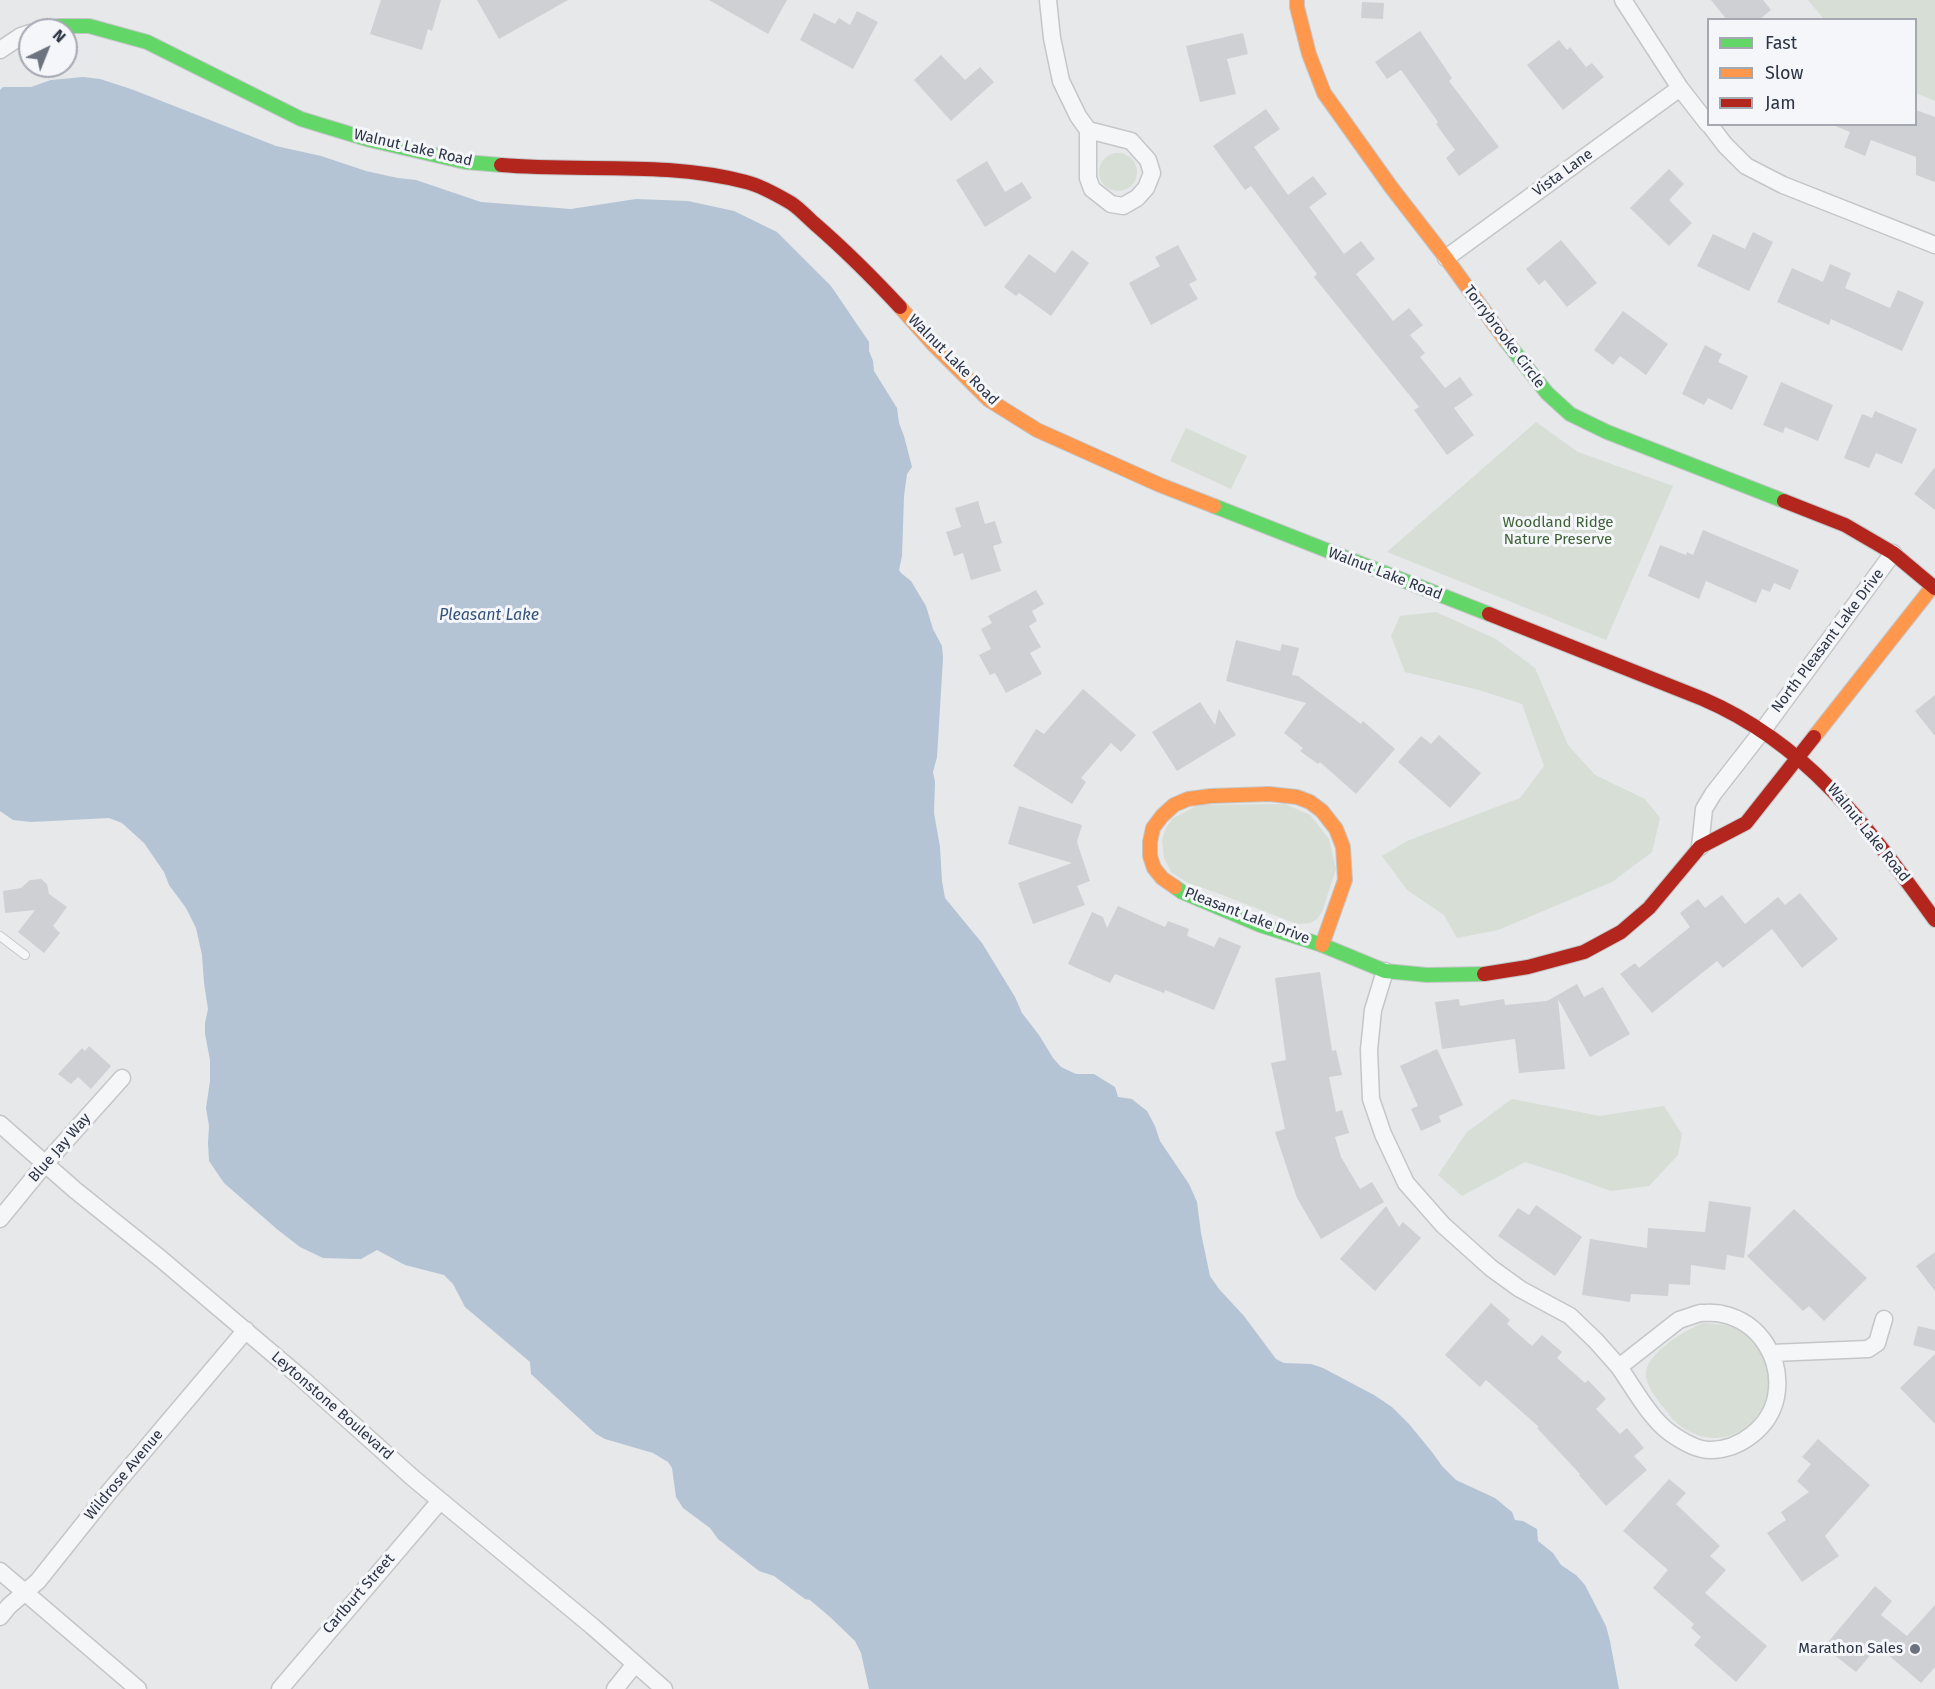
<!DOCTYPE html>
<style>
body{margin:0}
#map{position:relative;width:1935px;height:1689px;overflow:hidden;background:#e6e8ea;font-family:"Fira Sans",sans-serif}
canvas{display:block}
.legend{position:absolute;left:1707px;top:18px;width:210px;height:108px;box-sizing:border-box;background:#f4f6f9;border:2px solid #a4a8b1;margin:0;padding:8px 10px;list-style:none;font-size:18px;color:#2b3445}
.legend li{display:flex;align-items:center;gap:12px;height:30px}
.legend b{width:30px;border:2px solid #a4a8b1}
.north{position:absolute;left:18px;top:18px;width:60px;height:60px;box-sizing:border-box;background:#f4f6f9;border:2px solid #a4a8b1;border-radius:50%;rotate:43deg;font-size:16px;font-weight:700;line-height:24px;text-align:center;color:#2b3445}
.north::after{content:'';display:block;margin:auto;width:21px;height:27px;background:#6c737f;clip-path:polygon(50% 0,100% 100%,50% 72%,0 100%)}
</style>
<div id="map">
<canvas width="1935" height="1689"></canvas>
<ul class="legend">
<li><b style="height:8px;background:#63d668"></b>Fast</li>
<li><b style="height:8px;background:#ff974d"></b>Slow</li>
<li><b style="height:8px;background:#b3261e"></b>Jam</li>
</ul>
<div class="north">N</div>
</div>
<script>
const g = document.querySelector('canvas').getContext('2d');
g.lineJoin = 'round';
function fill(path, color) {
  g.fillStyle = color;
  g.fill(path, 'evenodd');
}
function trace(path, color, width, dash) {
  g.strokeStyle = color;
  g.lineWidth = width;
  g.lineCap = dash ? 'butt' : 'round';
  g.setLineDash(dash || []);
  g.stroke(path);
}
function label(font, color, halo, rows, align = 'center') {
  g.font = font + ' "Fira Sans",sans-serif';
  g.lineWidth = 6;
  g.setLineDash([]);
  g.textBaseline = 'middle';
  g.strokeStyle = halo;
  g.fillStyle = color;
  for (const [text, x, y, turn = 0] of rows) {
    g.save();
    g.translate(x, y);
    g.rotate((+turn || 0) * Math.PI / 180);
    g.textAlign = isNaN(turn) ? turn : align;
    if (halo) g.strokeText(text, 0, 0);
    g.fillText(text, 0, 0);
    g.restore();
  }
}
fill(new Path2D(`
 M1808,0H1935V101L1916,93V20L1824,19Z
 M1099 172a19 19 0 1 1 38 0a19 19 0 1 1-38 0Z
 M1536,422L1578,452L1673,486L1606,640L1387,552Z
 M1186,428L1247,456L1231,489L1170,461Z
 M1436,612L1496,639L1535,668L1568,745L1595,775L1645,799L1660,818L1652,852L1612,882L1498,930L1457,938L1444,915L1407,890L1382,856L1407,841L1520,798L1544,766L1522,704L1479,690L1405,672L1391,636L1400,616Z
 M1285,804L1310,815L1329,839L1336,869L1322,912L1316,920L1310,923L1297,924L1220,894L1188,883L1171,872L1164,858L1162,840L1166,828L1172,819L1198,805Z
 M1512,1099L1600,1116L1664,1106L1682,1134L1678,1155L1649,1186L1611,1191L1566,1175L1525,1162L1462,1196L1438,1175L1467,1132Z
 M1702,1323C1716,1324 1735,1324 1747,1332C1751,1336 1755,1343 1758,1347C1761,1350 1765,1354 1767,1358C1772,1368 1771,1382 1768,1393C1756,1443 1697,1454 1667,1412C1660,1402 1648,1390 1646,1377C1643,1354 1685,1331 1702,1323Z`), '#d6ded6');
fill(new Path2D(`
 M83,77L100,79L131,89L276,146L321,156L366,171L398,178L416,180L481,202L571,209L636,199L688,201L734,211L777,232L831,286L869,342V351L873,361L874,371L897,408L899,423L904,436L912,467L907,474L904,496L902,556L899,570L901,573L911,581L926,606L933,629L942,646L943,658L937,757L933,772L935,782L934,813L940,847L942,881L945,898L982,943L1015,997L1022,1013L1039,1035L1053,1058L1061,1067L1076,1074H1094L1115,1087L1118,1097L1132,1099L1147,1111L1155,1126L1160,1141L1189,1184L1197,1202L1201,1233L1210,1276L1219,1289L1244,1316L1276,1359L1284,1363L1311,1364L1323,1368L1374,1395L1392,1407L1409,1424L1432,1452L1442,1466L1456,1480L1495,1498L1512,1512L1515,1520L1523,1521L1537,1529L1538,1541L1553,1553L1561,1565L1576,1575L1585,1585L1606,1626L1610,1641L1619,1689H869L861,1653L855,1641L830,1617L810,1600L805,1599L774,1576L759,1571L718,1539L710,1528L683,1508L676,1497L672,1468L668,1462L653,1453L605,1439L596,1434L531,1374L530,1362L465,1307L453,1284L444,1275L405,1265L377,1250L361,1259H356L323,1258L300,1247L278,1230L224,1183L209,1161L208,1143L209,1126L206,1108L210,1081V1060L205,1034V1023L208,1009L204,983L202,955L196,928L186,908L169,885L164,872L144,843L122,823L109,818L31,822L13,820L0,811V90L3,87H31L51,80Z`), '#b4c4d5');
fill(new Path2D(`
 M381,0H441L432,31L428,29L422,50L370,34Z
 M477,0H568L499,39Z
 M709,0H787L768,34Z
 M1711,0H1763L1771,10L1759,20H1727Z
 M1362,2L1384,3L1383,19L1361,18Z
 M857,11L878,22L853,69L800,40L814,13L835,24L839,18L850,25Z
 M1420,31L1452,78L1449,81L1499,147L1459,176L1446,158L1455,150L1436,124L1438,122L1401,70L1387,79L1375,62Z
 M1243,33L1248,54L1227,59L1236,94L1200,102L1186,46Z
 M1559,40L1567,50L1570,47L1586,67L1592,63L1604,77L1563,110L1527,65Z
 M941,55L965,80L980,67L994,82L951,121L914,80Z
 M1266,109L1280,129L1254,147L1288,195L1313,176L1327,194L1309,207L1344,254L1361,241L1375,259L1356,274L1393,321L1409,308L1423,325L1410,335L1425,353L1420,357L1445,388L1460,377L1473,395L1454,408L1474,435L1447,455L1414,410L1419,407L1314,277L1317,274L1251,186L1245,190L1213,146Z
 M1916,110L1935,117V182L1916,175V157L1871,140L1865,156L1844,147L1850,132L1835,126L1916,124Z
 M987,161L1005,192L1022,182L1032,198L985,227L956,180Z
 M1669,169L1684,184L1669,200L1692,223L1669,246L1630,208Z
 M1753,232L1773,242L1749,291L1697,266L1713,234L1745,249Z
 M1561,240L1597,283L1567,307L1545,280L1539,285L1526,269Z
 M1178,245L1197,280L1189,284L1198,299L1151,325L1129,283L1160,266L1155,257Z
 M1072,250L1089,263L1051,316L1019,293L1016,296L1004,287L1029,254L1055,273Z
 M1830,264L1851,273L1845,288L1890,308L1898,290L1924,302L1902,351L1831,319L1829,325L1777,302L1792,268L1823,282Z
 M1623,311L1668,344L1646,375L1620,356L1613,365L1594,350Z
 M1705,345L1722,354L1718,362L1748,376L1732,410L1708,398L1704,405L1682,394Z
 M1781,382L1833,405L1818,441L1785,427L1783,433L1763,425Z
 M1875,411L1917,429L1902,464L1876,453L1869,468L1844,458L1862,414L1872,418Z
 M1935,467V510L1914,494Z
 M978,501L985,524L995,521L1002,543L993,546L1001,571L971,580L963,553L954,556L946,532L961,527L955,508Z
 M1703,530L1799,570L1790,590L1774,583L1770,592L1762,589L1756,603L1706,581L1699,599L1648,576L1660,545L1686,555L1687,552L1693,555Z
 M1036,590L1044,604L1032,611L1037,621L1029,626L1041,647L1030,653L1042,674L1006,693L995,673L990,675L979,655L991,649L981,629L992,623L988,616Z
 M1236,640L1280,651L1282,644L1299,648L1292,675L1298,676L1361,724L1363,721L1395,749L1356,794L1320,762L1318,764L1300,751L1303,748L1284,733L1306,703L1226,681Z
 M1083,689L1136,735L1121,752L1111,743L1081,778L1086,782L1072,804L1013,766L1036,729L1044,734Z
 M1935,695V736L1915,711Z
 M1200,702L1215,725L1219,709L1236,735L1177,771L1152,732Z
 M1439,735L1481,773L1450,808L1398,762L1421,736L1431,744Z
 M1019,806L1082,825L1077,842L1090,881L1077,886L1085,905L1033,924L1018,883L1072,863L1008,844Z
 M41,879L47,884L49,894L67,907L53,926L60,933L44,953L18,932L35,910L5,913L3,891L21,888L30,880Z
 M1800,893L1838,939L1802,968L1772,929L1723,968L1717,961L1652,1013L1620,974L1635,963L1639,968L1690,927L1680,913L1698,899L1705,908L1722,895L1745,924L1778,897L1785,905Z
 M1118,906L1165,927L1168,921L1189,929L1187,936L1214,947L1219,937L1241,946L1214,1010L1165,990L1164,993L1115,974L1110,983L1068,964L1092,912L1103,917L1107,928Z
 M1320,972L1332,1051L1336,1050L1342,1075L1329,1077L1336,1112L1342,1110L1349,1133L1335,1137L1341,1157L1360,1189L1372,1182L1384,1202L1321,1239L1297,1198L1275,1132L1285,1129L1271,1063L1286,1060L1275,978Z
 M1577,984L1584,997L1603,987L1630,1034L1590,1057L1558,999L1565,1069L1519,1073L1515,1039L1442,1049L1435,1002L1459,999L1460,1006L1504,999L1505,1005L1547,1001Z
 M89,1046L111,1066L91,1089L78,1077L71,1084L58,1074L82,1048L85,1051Z
 M1437,1049L1463,1105L1439,1116L1441,1122L1421,1131L1411,1109L1418,1106L1400,1066Z
 M1709,1201L1751,1207L1744,1258L1727,1255L1725,1270L1691,1265L1690,1285L1669,1284L1668,1296L1631,1294L1630,1302L1582,1295L1590,1239L1647,1248L1648,1228L1705,1232Z
 M1536,1205L1582,1237L1555,1276L1498,1236L1518,1208L1529,1215Z
 M1386,1206L1399,1227L1403,1222L1421,1238L1375,1291L1340,1259Z
 M1794,1209L1867,1278L1824,1321L1809,1306L1803,1311L1747,1256Z
 M1935,1252V1291L1916,1266Z
 M1491,1303L1510,1320L1507,1324L1532,1346L1542,1335L1562,1352L1557,1358L1585,1383L1588,1380L1606,1399L1596,1409L1620,1434L1627,1428L1644,1448L1634,1456L1647,1470L1606,1506L1579,1475L1580,1474L1537,1428L1539,1427L1486,1380L1480,1387L1445,1355Z
 M1918,1326L1935,1330V1351L1913,1345Z
 M1935,1354V1424L1900,1388Z
 M1818,1439L1870,1485L1825,1536L1839,1556L1802,1582L1767,1533L1786,1520L1781,1512L1809,1492L1797,1481L1811,1464L1802,1457Z
 M1669,1479L1686,1493L1676,1504L1720,1546L1710,1556L1726,1570L1705,1593L1767,1646L1736,1682L1694,1645L1701,1637L1691,1628L1694,1624L1653,1588L1668,1570L1623,1531Z
 M1875,1586L1892,1601L1881,1615L1907,1636L1935,1605V1667L1921,1683L1878,1646L1856,1672L1824,1647Z`), '#ced0d3');
const lane = new Path2D(`
 M0,936L25,955`);
const street = new Path2D(`
 M1048,0L1052,38L1061,81L1078,116L1088,130V178L1092,189L1111,204L1123,206L1137,198L1146,188L1152,173L1148,160L1131,141L1088,130
 M1623,0L1680,88L1708,124
 M0,50L21,36L30,33
 M1709,124L1725,145L1746,166L1783,185L1935,245
 M1446,258L1680,88
 M1700,847L1704,809L1713,794L1763,730L1893,553
 M1385,971L1373,1010L1369,1050L1371,1099L1383,1134L1406,1183L1443,1225L1491,1268L1520,1289L1570,1316L1596,1341L1619,1367
 M0,1124L75,1190L161,1259L299,1376L413,1478L592,1626L664,1689
 M0,1219L45,1164L122,1078
 M1700,1313C1707,1313 1715,1312 1722,1314C1760,1322 1783,1359 1776,1397C1770,1427 1740,1450 1710,1450C1696,1450 1680,1440 1669,1432C1650,1418 1633,1387 1619,1367L1679,1320Z
 M1772,1353L1868,1349L1877,1343L1884,1319
 M0,1571L138,1689
 M0,1617L9,1606L38,1581L109,1492L246,1330
 M280,1689L440,1501
 M615,1689L635,1664`);
const fast = new Path2D(`
 M40,30L58,26H89L147,42L301,119L370,140L465,162L501,165
 M1506,341L1547,393L1570,414L1607,432L1784,501
 M1214,506L1489,614
 M1175,887L1182,892L1260,925L1322,945L1385,971L1427,975L1484,974`);
const slow = new Path2D(`
 M1297,0V7L1309,54L1324,93L1391,187L1446,258L1506,341
 M900,307L933,344L989,400L1037,430L1160,485L1214,506
 M1814,737L1933,586
 M1175,887L1162,878L1154,868L1150,856V842L1153,828L1162,816L1174,805L1188,799L1211,796L1269,794L1297,797L1310,802L1322,811L1336,829L1343,847L1345,880L1322,945`);
const jam = new Path2D(`
 M501,165C582,172 666,161 746,182C759,185 779,196 791,203C800,209 807,217 815,224C845,250 873,278 900,307
 M1784,501L1845,525L1893,553L1935,588
 M1489,614L1703,699C1810,745 1869,829 1935,920
 M1484,974L1528,967L1584,952L1621,932L1649,908L1700,847L1746,823L1814,737`);
trace(lane, '#c4c6c8', 10);
trace(street, '#c4c6c8', 19);
trace(fast, '#c4c6c8', 16);
trace(slow, '#c4c6c8', 16);
trace(jam, '#c4c6c8', 16);
trace(lane, '#f5f6f7', 8);
trace(street, '#f5f6f7', 16);
trace(fast, '#63d668', 14);
trace(slow, '#ff974d', 14);
trace(jam, '#b3261e', 14);
for (const [x, y, r, color] of [
 [1915,1649,6,"#6c737f"]
]) {
  const dot = new Path2D();
  dot.arc(x, y, r, 0, 2 * Math.PI);
  g.fillStyle = color;
  g.fill(dot);
  trace(dot, '#f4f6f9', 2);
}
label('15px', '#2b3445', '#f4f6f9', [
 ["Walnut Lake Road",413,148,13],
 ["Vista Lane",1563,173,-36],
 ["Torrybrooke Circle",1504,337,53],
 ["Walnut Lake Road",953,360,45],
 ["Walnut Lake Road",1385,574,21],
 ["North Pleasant Lake Drive",1828,641,-53],
 ["Walnut Lake Road",1868,833,51],
 ["Pleasant Lake Drive",1247,916,21],
 ["Blue Jay Way",60,1148,-49],
 ["Leytonstone Boulevard",332,1406,41],
 ["Wildrose Avenue",124,1475,-50],
 ["Carlburt Street",359,1594,-49]
]);
label('15px', '#3f6138', '#f4f6f9', [
 ["Woodland Ridge",1558,523],
 ["Nature Preserve",1558,540]
]);
label('15px', '#2b3445', '#f4f6f9', [
 ["Marathon Sales",1903,1649]
], 'right');
label('italic 16px', '#34527a', '#f4f6f9', [
 ["Pleasant Lake",489,616]
]);
</script>
